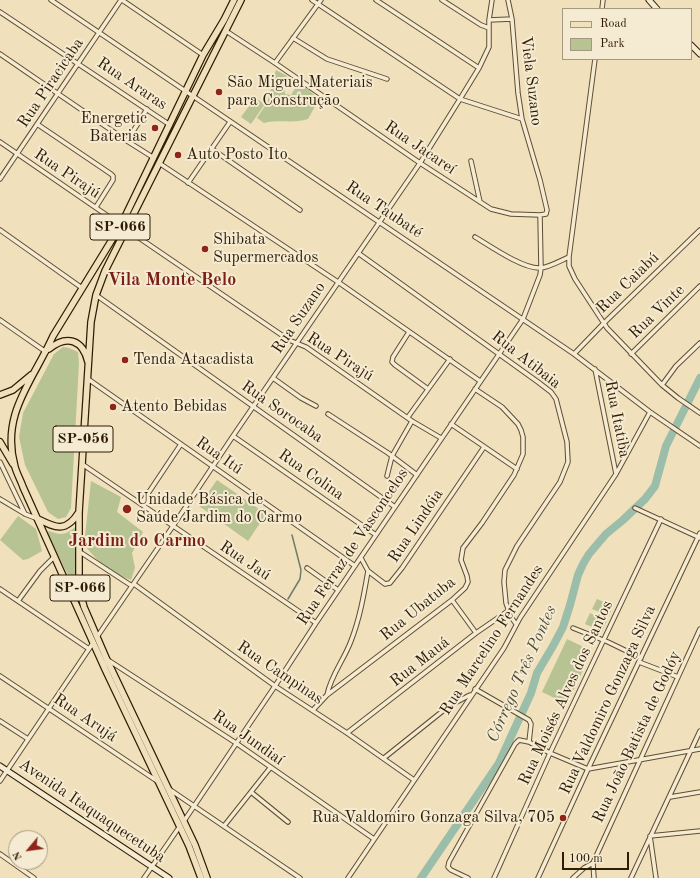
<!DOCTYPE html>
<meta charset="utf-8">
<style>
body{margin:0}
#map{position:relative;width:700px;height:878px;overflow:hidden;background:#f0e0bb;font-family:"Old Standard TT",serif}
canvas{display:block}
.legend{position:absolute;left:562px;top:8px;width:130px;height:52px;box-sizing:border-box;background:#f5ebd3;border:1px solid #a59880;margin:0;padding:5px 7px;list-style:none;font-size:12px;color:#2e1c03}
.legend li{display:flex;align-items:center;gap:8px;height:20px}
.legend b{width:20px;border:1px solid #a59880}
.north{position:absolute;left:8px;top:830px;width:40px;height:40px;box-sizing:border-box;background:#f5ebd3;border:1px solid #a59880;border-radius:50%;rotate:241deg;font-size:11px;font-weight:700;line-height:16px;text-align:center;color:#2e1c03}
.north::after{content:'';display:block;margin:auto;width:14px;height:18px;background:#8f2418;clip-path:polygon(50% 0,100% 100%,50% 72%,0 100%)}
.scale{position:absolute;left:562px;top:852px;width:67px;height:18px;box-sizing:border-box;border:2px solid #2e1c03;border-top:0;padding-left:5px;font-size:12px;line-height:14px;white-space:nowrap;color:#2e1c03;-webkit-text-stroke:3px #f5ebd3;paint-order:stroke}
</style>
<div id="map">
<canvas width="700" height="878"></canvas>
<ul class="legend">
<li><b style="height:5px;background:#f0e0bb"></b>Road</li>
<li><b style="height:11px;background:#b7c392"></b>Park</li>
</ul>
<div class="north">N</div>
<div class="scale">100 m</div>
</div>
<script>
const g = document.querySelector('canvas').getContext('2d');
g.lineJoin = 'round';
function fill(path, color) {
  g.fillStyle = color;
  g.fill(path, 'evenodd');
}
function trace(path, color, width, dash) {
  g.strokeStyle = color;
  g.lineWidth = width;
  g.lineCap = dash ? 'butt' : 'round';
  g.setLineDash(dash || []);
  g.stroke(path);
}
function label(font, color, halo, rows, align = 'center') {
  g.font = font + ' "Old Standard TT",serif';
  g.lineWidth = 4;
  g.setLineDash([]);
  g.textBaseline = 'middle';
  g.strokeStyle = halo;
  g.fillStyle = color;
  for (const [text, x, y, turn = 0] of rows) {
    g.save();
    g.translate(x, y);
    g.rotate((+turn || 0) * Math.PI / 180);
    g.textAlign = isNaN(turn) ? turn : align;
    if (halo) g.strokeText(text, 0, 0);
    g.fillText(text, 0, 0);
    g.restore();
  }
}
fill(new Path2D(`
 M276,70L287,76L284,82L285,94L291,95L299,82L319,99L308,119C292,124 280,119 264,123L257,118L267,103Z
 M255,98L265,104L251,124L241,117Z
 M63,347L69,348L78,352L79,363L71,508L66,517L58,519L48,512L25,465L19,437L23,413L32,396L54,354Z
 M217,480L266,514L248,541L199,506Z
 M91,481L121,497L117,512L143,532L132,553L135,568L131,580C106,571 101,564 84,545Z
 M18,516L36,529L42,551L28,559L23,560L0,540Z
 M77,526L75,571L77,593L47,533L49,531C62,536 65,535 77,526Z
 M597,599L613,606L609,616L592,609Z
 M590,613L607,621L602,631L585,624Z
 M567,639L592,651L567,704L542,692Z`), '#b7c392');
trace(new Path2D(`
 M288,599L300,579L301,570L292,535`), '#6f7d68', 1.5);
trace(new Path2D(`
 M421,878L499,763L531,693L537,673L553,646L563,627L570,605L578,575L583,564L589,554L606,534L623,520L645,499L655,486L666,446L700,378`), '#9bbeab', 8);
const street = new Path2D(`
 M51,0L574,354L650,412L700,446
 M122,0L203,55
 M312,0L460,99L522,119
 M376,0L479,68
 M442,0L481,25L489,28
 M602,9L603,0
 M0,12L170,125
 M489,20L512,19
 M226,31L275,63L420,163L491,209L511,214L540,215L546,214L547,210L540,180L522,119L518,93L512,19L508,0
 M293,38L327,59L387,79
 M0,54L127,141L154,158
 M595,59L569,257V266L575,279L607,328L662,385L678,398L700,413
 M275,63L321,0
 M37,124L111,174L113,176V180L96,207
 M127,141L147,109
 M0,142L121,225
 M212,149L300,210
 M471,161L480,202
 M159,163L338,282L480,381
 M0,179L121,0
 M188,183L230,122
 M126,229L289,340L306,347L412,421L441,438
 M0,230L82,288
 M475,237C490,246 523,269 540,268C548,268 562,260 569,257
 M358,253L538,382L551,392L556,399L567,442L568,462L560,482L517,546L505,570L504,582L506,603L511,617L516,624
 M96,295L395,507
 M0,320L46,352
 M409,332L393,357L392,362L395,365L428,389
 M574,354L603,324L700,230
 M631,354L700,286
 M595,369L616,474
 M273,378L301,398L316,406
 M88,379L355,566
 M662,385L676,366L700,343
 M328,414L388,453L417,475
 M408,417L450,359
 M451,424L517,469
 M233,436L376,535
 M0,462L25,514
 M82,464L316,623
 M387,476L392,456L412,421
 M0,499L25,514L38,519
 M141,504L181,444
 M635,508L700,538
 M80,552L132,586
 M361,558L368,571L385,584L390,583L402,568L484,447
 M307,568L338,590
 M134,584L275,686L347,733L414,780
 M0,589L89,649
 M452,600L476,633
 M18,601L40,571L54,557
 M573,628L608,642L641,658
 M97,637L173,526L233,436L420,163L460,99L479,68L489,47V20L492,0
 M108,660L236,743L374,839
 M639,662L678,677
 M0,676L157,781
 M475,689L529,720L531,724L529,742
 M327,695C331,675 344,660 351,641C360,618 364,594 368,571
 M313,710L327,695L452,600L465,588L468,582L467,576L461,560L463,548L482,523L514,475L523,454V437L521,430L518,424L502,407L475,389
 M0,721L28,739
 M347,733L476,633L508,611
 M384,758L449,706L470,695
 M0,781L93,643
 M169,789L300,878
 M251,792L288,822
 M670,797L700,792
 M184,821L275,686L316,623L523,319L540,275L541,268L540,215
 M224,826L270,768
 M0,854L34,878
 M144,878L180,826
 M348,878L504,648L520,618L616,474L650,412
 M468,878L451,870L448,867L449,862L515,744L519,740L529,742L550,753L588,769L700,749
 M494,878L550,753L661,519
 M538,878L588,769L700,533
 M573,878L584,868L593,863
 M594,878L593,863L598,852L700,629
 M631,878L700,731
 M656,878L650,836L700,831`);
const secondary = new Path2D(`
 M649,0L657,9
 M691,45L700,54
 M0,766L169,878`);
const primary = new Path2D(`
 M49,349C67,334 83,340 88,362
 M0,395L13,390L31,375
 M0,442L13,464
 M38,519C56,528 66,533 79,512
 M201,878L189,846L105,669L23,487C21,481 17,474 15,467C0,414 33,381 53,336L121,225L203,55L224,20L234,0
 M207,878L195,845L107,660L84,607L81,596L79,579V512L91,322L96,295L105,271L241,0`);
trace(street, '#5e4d31', 5.5);
trace(secondary, '#2e1c03', 7);
trace(primary, '#2e1c03', 8);
trace(street, '#f5ebd3', 3.5);
trace(secondary, '#f5ebd3', 5);
trace(primary, '#f0e0bb', 5.5);
for (const [x, y, r, color] of [
 [219,92,4,"#8f2418"],
 [155,128,4,"#8f2418"],
 [178,155,4,"#8f2418"],
 [205,249,4,"#8f2418"],
 [125,360,4,"#8f2418"],
 [113,407,4,"#8f2418"],
 [127,509,5,"#8f2418"],
 [563,818,4,"#8f2418"]
]) {
  const dot = new Path2D();
  dot.arc(x, y, r, 0, 2 * Math.PI);
  g.fillStyle = color;
  g.fill(dot);
  trace(dot, '#f5ebd3', 1.5);
}
for (const [x, y, w] of [
 [120,227,60],
 [83,439,60],
 [80,588,60]
]) {
  const box = new Path2D();
  box.roundRect(x - w / 2, y - 13, w, 26, 3);
  g.fillStyle = '#f5ebd3';
  g.fill(box);
  trace(box, '#2e1c03', 1);
}
label('bold 15px', '#2e1c03', null, [
 ["SP-066",120,227],
 ["SP-056",83,439],
 ["SP-066",80,588]
]);
label('16px', '#2e1c03', '#f5ebd3', [
 ["Viela Suzano",531,81,83],
 ["Rua Piracicaba",51,83,-56],
 ["Rua Araras",132,84,34],
 ["Rua Jacareí",420,148,34],
 ["Rua Pirajú",67,174,34],
 ["Rua Taubaté",384,210,34],
 ["Rua Caiabú",628,283,-44],
 ["Rua Vinte",657,312,-44],
 ["Rua Suzano",299,318,-56],
 ["Rua Pirajú",340,357,33],
 ["Rua Atibaia",526,360,38],
 ["Rua Sorocaba",282,412,35],
 ["Rua Itatiba",617,419,79],
 ["Rua Itú",219,456,35],
 ["Rua Colina",311,475,35],
 ["Rua Lindóia",416,526,-56],
 ["Rua Ferraz de Vasconcelos",353,547,-56],
 ["Rua Jaú",245,561,34],
 ["Rua Ubatuba",418,609,-39],
 ["Rua Marcelino Fernandes",492,640,-57],
 ["Rua Mauá",420,662,-38],
 ["Rua Campinas",280,673,34],
 ["Rua Moisés Alves dos Santos",566,693,-65],
 ["Rua Valdomiro Gonzaga Silva",608,700,-65],
 ["Rua Arujá",85,718,34],
 ["Rua João Batista de Godóy",637,737,-65],
 ["Rua Jundiaí",248,738,35],
 ["Avenida Itaquaquecetuba",92,811,34]
]);
label('16px', '#2e1c03', '#f5ebd3', [
 ["São Miguel Materiais",227,83],
 ["para Construção",227,101],
 ["Energetic",147,119,"right"],
 ["Baterias",147,137,"right"],
 ["Auto Posto Ito",186,155],
 ["Shibata",213,240],
 ["Supermercados",213,258],
 ["Tenda Atacadista",133,360],
 ["Atento Bebidas",121,407],
 ["Unidade Básica de",136,500],
 ["Saúde Jardim do Carmo",136,518],
 ["Rua Valdomiro Gonzaga Silva, 705",555,818,"right"]
], 'left');
label('italic 17px', '#4f4d35', '#f5ebd3', [
 ["Córrego Três Pontes",522,674,-66]
]);
label('bold 18px', '#7a1f14', '#f5ebd3', [
 ["Vila Monte Belo",172,280],
 ["Jardim do Carmo",137,541]
]);
</script>
